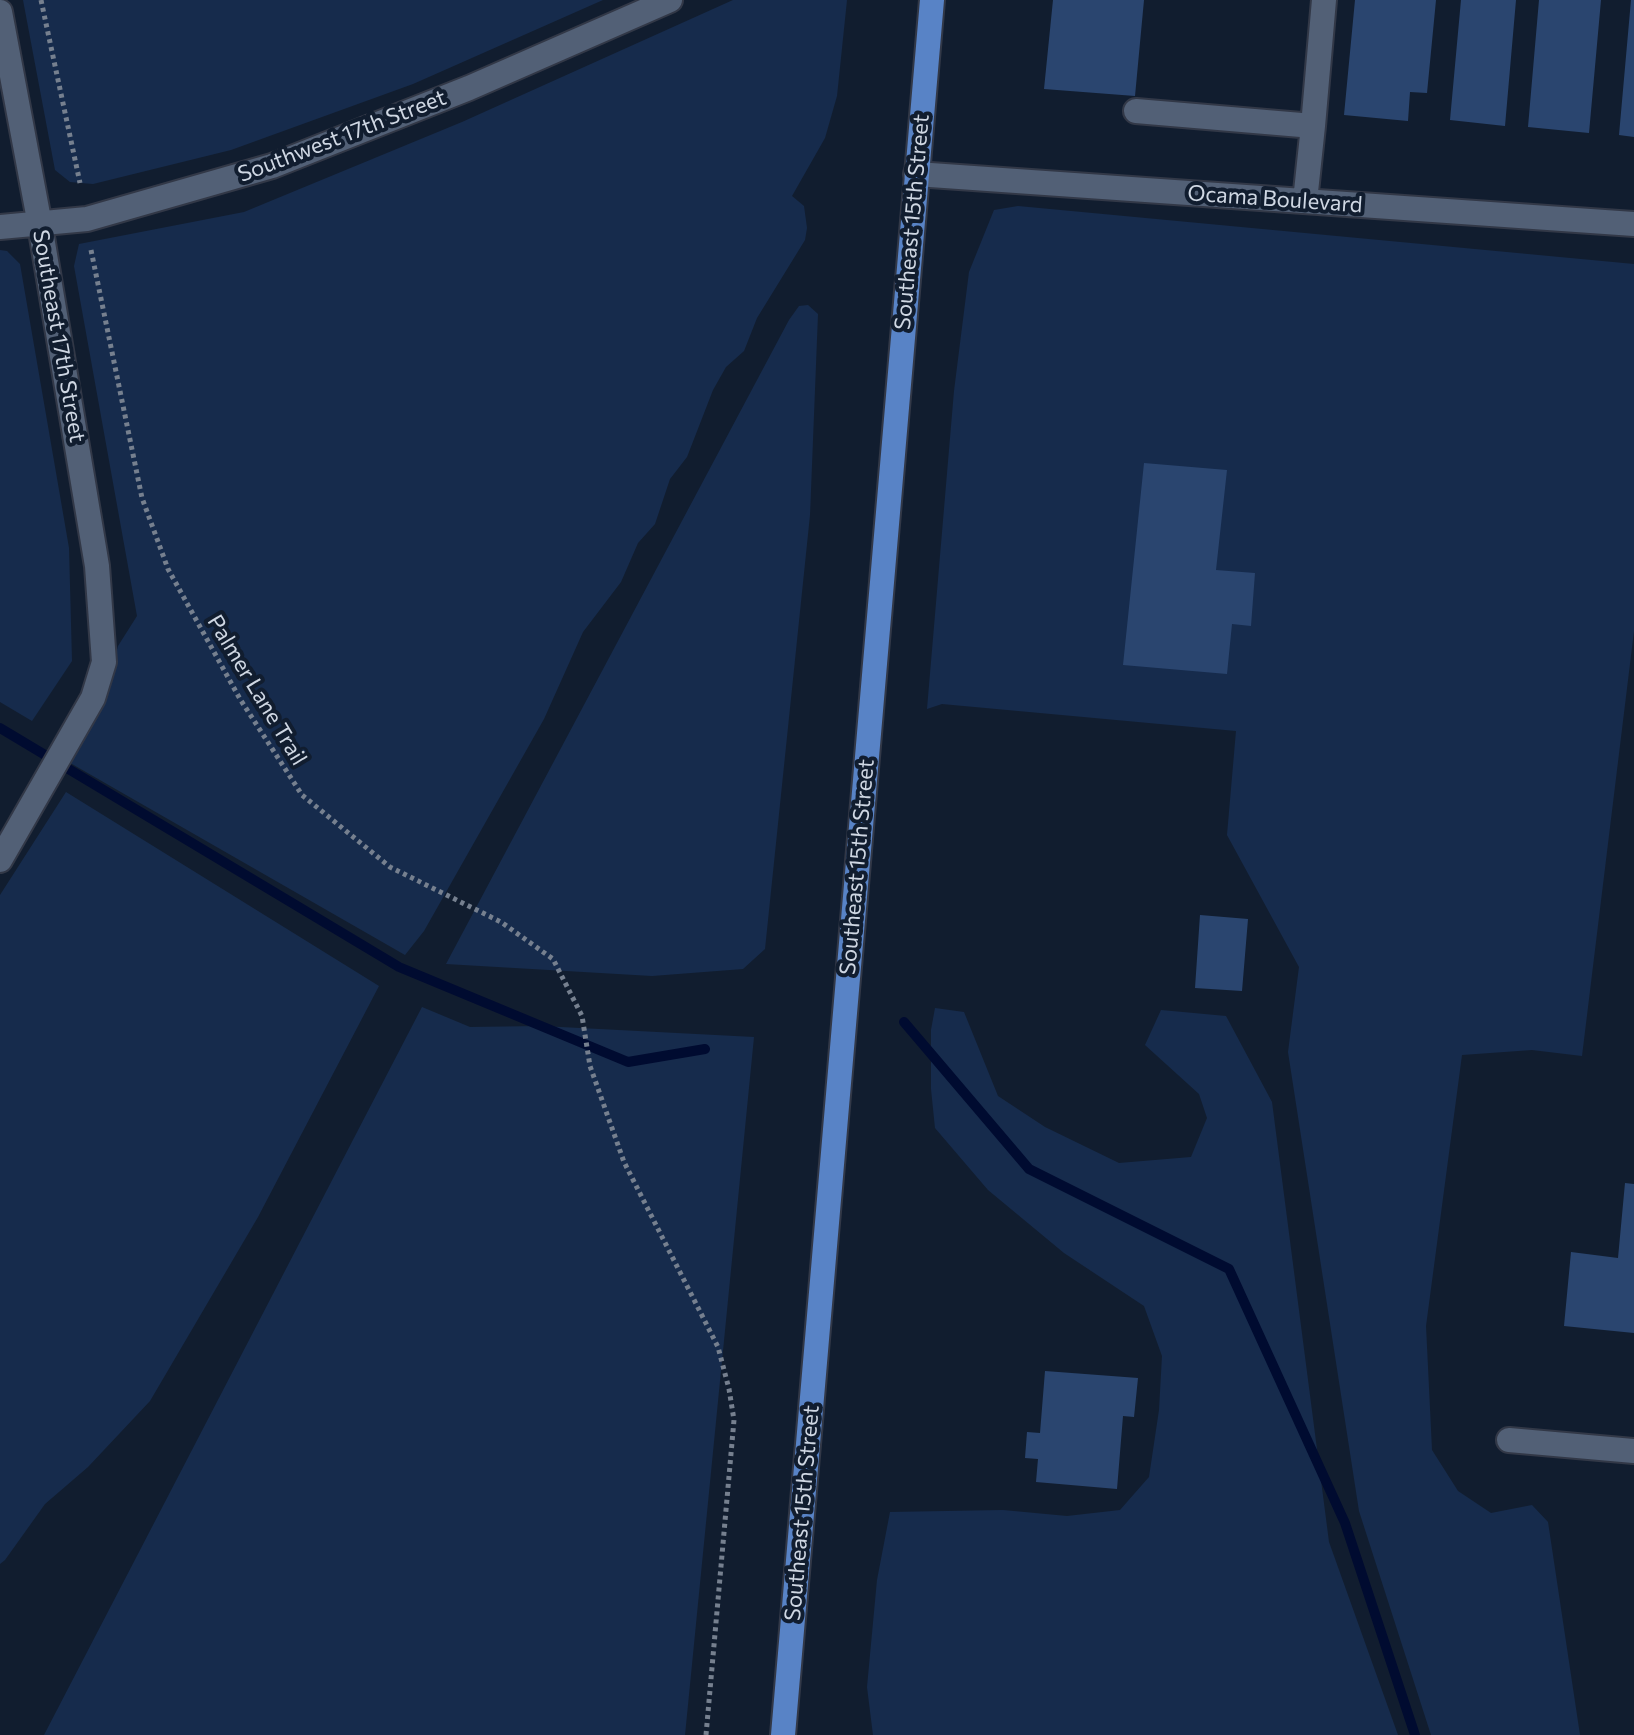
<!DOCTYPE html>
<style>
body{margin:0}
canvas{display:block;background:#111d2f}
</style>
<canvas width="1634" height="1735"></canvas>
<script>
const g = document.querySelector('canvas').getContext('2d');
g.lineJoin = 'round';
function fill(path, color) {
  g.fillStyle = color;
  g.fill(path, 'evenodd');
}
function trace(path, color, width, dash) {
  g.strokeStyle = color;
  g.lineWidth = width;
  g.lineCap = dash ? 'butt' : 'round';
  g.setLineDash(dash || []);
  g.stroke(path);
}
function label(font, color, halo, rows, align = 'center') {
  g.font = font + ' Commissioner,sans-serif';
  g.lineWidth = 8;
  g.setLineDash([]);
  g.textBaseline = 'middle';
  g.strokeStyle = halo;
  g.fillStyle = color;
  for (const [text, x, y, turn = 0] of rows) {
    g.save();
    g.translate(x, y);
    g.rotate((+turn || 0) * Math.PI / 180);
    g.textAlign = isNaN(turn) ? turn : align;
    if (halo) g.strokeText(text, 0, 0);
    g.fillText(text, 0, 0);
    g.restore();
  }
}
fill(new Path2D(`
 M23,0H603L413,84L231,150L93,184L70,182L55,170Z
 M733,0H847L837,96L825,138L792,196L804,206L807,228L805,240L757,318L744,351L726,367L713,390L687,457L670,479L655,524L638,543L621,582L583,632L544,719L424,931L405,955L65,760L113,665L118,646L137,616L74,266L79,244L244,212L462,122Z
 M1018,206L1634,264V631L1582,1056L1532,1050L1462,1055L1426,1326L1432,1450L1458,1491L1491,1513L1532,1505L1548,1522L1580,1735H1431L1359,1511L1288,1052L1299,967L1227,835L1236,731L942,704L927,709L954,391L969,272L994,210Z
 M0,250L7,251L20,264L69,548L72,661L32,721L0,702Z
 M808,305L818,314L810,515L765,949L743,969L652,976L446,964L789,320L799,306Z
 M66,792L379,986L258,1217L150,1401L88,1467L45,1504L5,1560L0,1564V895Z
 M422,1007L470,1027L541,1026L754,1037L685,1735H44Z
 M935,1008L964,1012L998,1096L1045,1127L1119,1163L1191,1157L1207,1118L1199,1094L1145,1045L1161,1010L1226,1016L1272,1102L1329,1542L1398,1735H873L867,1687L877,1580L890,1512L1003,1510L1067,1516L1120,1510L1149,1477L1159,1410L1162,1356L1144,1306L1064,1253L988,1190L935,1128L931,1089V1030Z`), '#162b4c');
trace(new Path2D(`
 M0,728L399,967L628,1062L705,1049
 M904,1022L1029,1169L1229,1269L1345,1523L1415,1735`), '#000b30', 10);
fill(new Path2D(`
 M1053,0H1144L1135,96L1044,89Z
 M1355,0H1436L1427,93L1410,92L1408,121L1344,115Z
 M1461,0H1516L1505,126L1450,120Z
 M1539,0H1601L1589,133L1528,127Z
 M1631,0H1634V137L1619,135Z
 M1144,463L1227,470L1216,570L1255,573L1251,626L1232,624L1227,674L1123,665Z
 M1200,915L1248,919L1242,991L1195,988Z
 M1625,1183L1634,1184V1333L1564,1326L1571,1252L1618,1258Z
 M1045,1371L1138,1378L1134,1417L1123,1416L1117,1489L1036,1482L1038,1459L1025,1458L1027,1432L1040,1433Z`), '#2a456f');
const minor = new Path2D(`
 M0,12L40,225L97,566L104,662L93,698L0,860
 M1136,111L1313,126L1305,201
 M1313,126L1324,0
 M916,174L1634,224
 M0,227L87,219L272,166L469,88L670,0
 M1509,1440L1634,1451`);
const major = new Path2D(`
 M783,1735L932,0`);
trace(minor, '#323847', 28);
trace(major, '#323847', 28);
trace(new Path2D(`
 M41,0L80,183
 M91,250L142,498L168,569L240,699L302,795L390,867L501,922L553,959L582,1016L590,1066L624,1162L718,1347L729,1389L734,1420L706,1735`), '#76808f', 5, [4, 4]);
trace(minor, '#526076', 24);
trace(major, '#5883c6', 24);
label('22px', '#cfd7e3', '#111d2f', [
 ["Southwest 17th Street",342,136,-21],
 ["Ocama Boulevard",1275,199,4],
 ["Southeast 15th Street",912,222,-85],
 ["Southeast 17th Street",59,336,80],
 ["Palmer Lane Trail",257,690,59],
 ["Southeast 15th Street",857,867,-85],
 ["Southeast 15th Street",802,1513,-85]
]);
</script>
